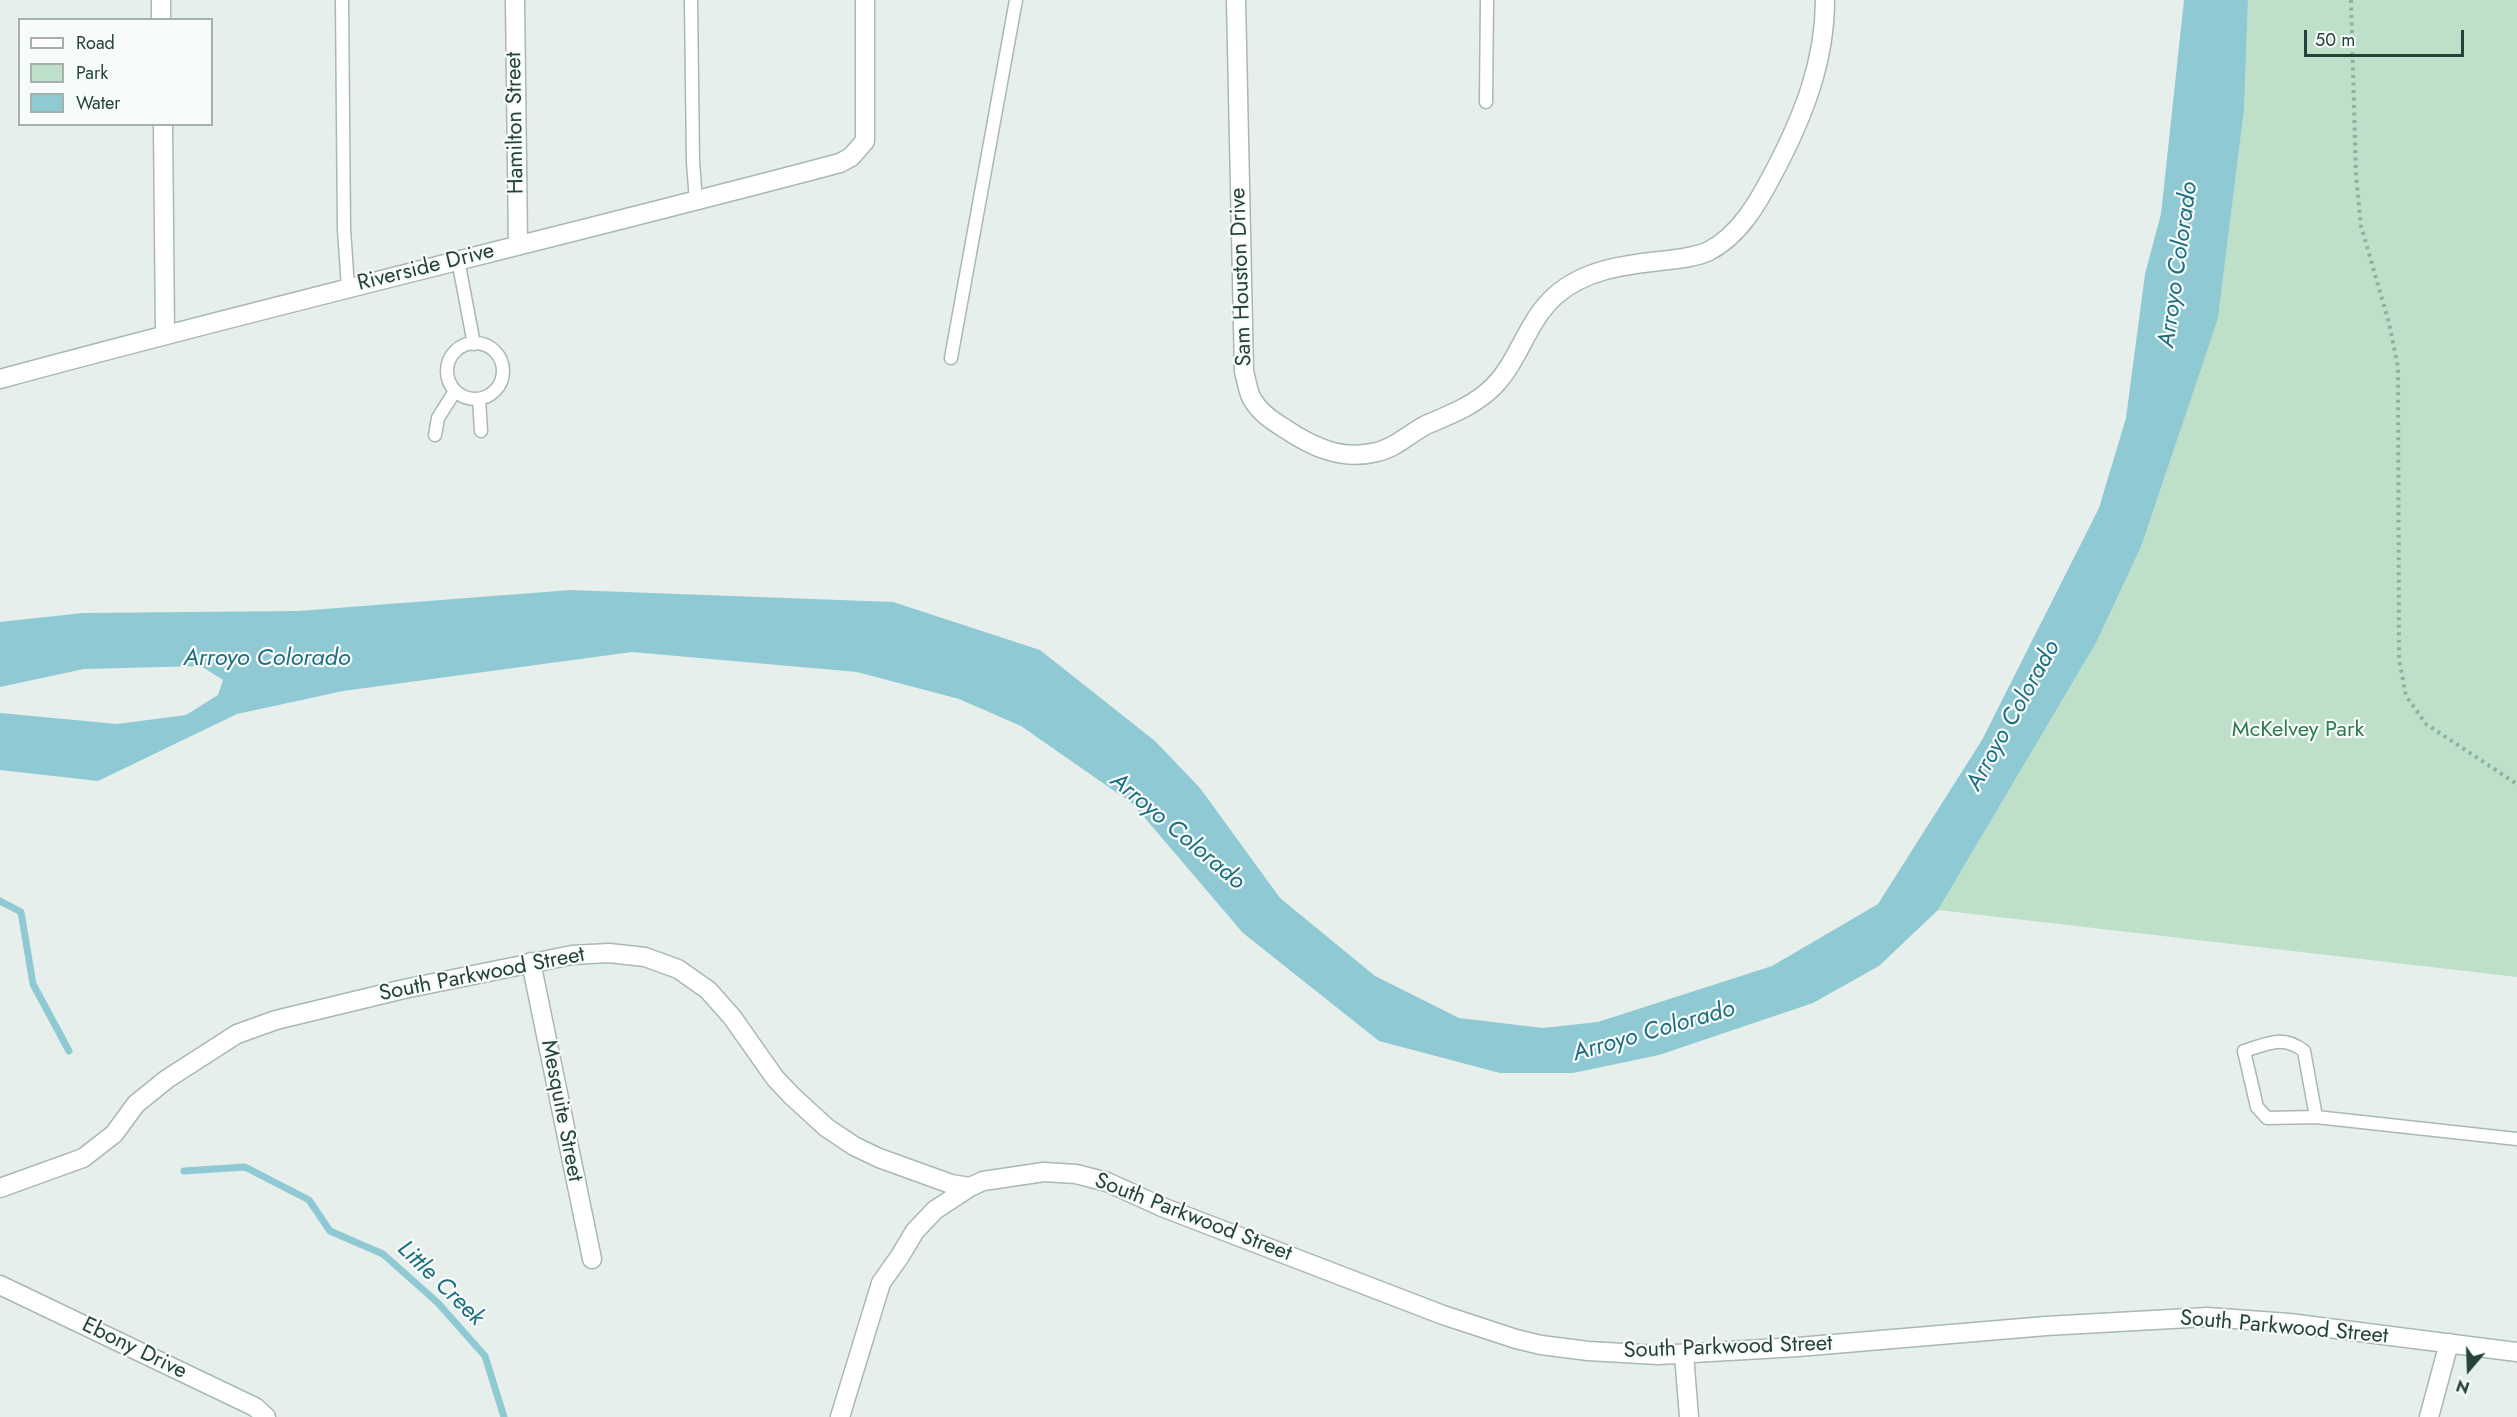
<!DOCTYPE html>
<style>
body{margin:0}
#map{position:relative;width:2517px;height:1417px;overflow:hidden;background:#e6efeb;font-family:Jost,sans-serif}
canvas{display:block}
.legend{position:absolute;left:18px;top:18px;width:195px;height:108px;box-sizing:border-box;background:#f7fbf9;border:2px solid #a3b1ad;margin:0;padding:8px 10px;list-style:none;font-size:18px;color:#24423a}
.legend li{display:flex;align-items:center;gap:12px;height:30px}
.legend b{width:30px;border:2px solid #a3b1ad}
.north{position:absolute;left:2439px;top:1339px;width:60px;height:60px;-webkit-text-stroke:4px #f7fbf9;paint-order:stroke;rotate:199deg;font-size:16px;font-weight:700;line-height:24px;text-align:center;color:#24423a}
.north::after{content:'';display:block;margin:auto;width:21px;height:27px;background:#24423a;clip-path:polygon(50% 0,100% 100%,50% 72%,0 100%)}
.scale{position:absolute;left:2304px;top:30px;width:160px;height:27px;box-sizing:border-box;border:3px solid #24423a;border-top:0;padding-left:8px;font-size:18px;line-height:21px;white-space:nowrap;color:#24423a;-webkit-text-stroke:4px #f7fbf9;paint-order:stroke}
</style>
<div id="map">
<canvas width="2517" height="1417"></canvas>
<ul class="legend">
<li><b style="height:8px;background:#fff"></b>Road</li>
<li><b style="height:16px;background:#bfe0c8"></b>Park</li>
<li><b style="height:16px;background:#8ec9d4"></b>Water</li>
</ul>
<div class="north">N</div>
<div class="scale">50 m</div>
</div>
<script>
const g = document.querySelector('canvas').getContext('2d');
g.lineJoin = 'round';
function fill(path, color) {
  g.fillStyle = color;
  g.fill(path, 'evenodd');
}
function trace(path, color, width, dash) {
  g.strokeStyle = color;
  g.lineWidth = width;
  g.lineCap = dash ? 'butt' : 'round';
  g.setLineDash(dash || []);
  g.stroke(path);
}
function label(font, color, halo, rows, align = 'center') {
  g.font = font + ' Jost,sans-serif';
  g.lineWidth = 4.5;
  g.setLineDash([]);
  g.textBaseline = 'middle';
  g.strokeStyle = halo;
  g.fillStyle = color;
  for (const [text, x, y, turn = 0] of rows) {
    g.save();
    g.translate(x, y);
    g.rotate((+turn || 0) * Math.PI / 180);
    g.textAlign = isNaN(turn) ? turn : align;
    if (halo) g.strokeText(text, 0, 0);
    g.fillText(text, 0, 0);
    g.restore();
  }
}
fill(new Path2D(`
 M2248,0H2517V977L1938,910L2096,643L2141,547L2219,309L2244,110Z`), '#bfe0c8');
fill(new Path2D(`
 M2184,0H2248L2244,110L2218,318L2141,547L2096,643L1938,910L1879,966L1813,1003L1659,1055L1573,1073H1500L1379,1041L1243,933L1133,804L1021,726L959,699L857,672L632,652L343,691L237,714L98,781L0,770V713L117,724L186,715L218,695L223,680L201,666L84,669L0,687V622L83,613L298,611L571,590L893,602L1040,650L1155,741L1200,788L1280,898L1375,976L1459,1018L1543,1028L1598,1022L1772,966L1878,904L1982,740L2099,508L2126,418L2145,274L2161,214Z`), '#8ec9d4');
trace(new Path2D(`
 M0,901L21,912L33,984L69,1051
 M184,1171L245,1167L309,1200L330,1231L383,1254L438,1303L485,1356L504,1417`), '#8ec9d4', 7);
const lane = new Path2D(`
 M342,0L344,229L348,288
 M691,0L693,162L696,201
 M1486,102L1487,0
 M458,260L474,344
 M447 371a28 28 0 1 1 56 0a28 28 0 1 1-56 0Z
 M951,358L1016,0
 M479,399L481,431
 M435,435L438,418L455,391
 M2316,1117L2304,1051C2283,1034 2267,1044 2244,1051L2257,1107L2267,1118L2316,1117L2517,1139`);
const street = new Path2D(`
 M161,0V20
 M515,0L518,245
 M1236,0L1244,371C1246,380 1248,390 1251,397C1258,411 1271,420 1284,428C1312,447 1342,461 1377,452C1396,448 1411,432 1428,424C1452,414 1475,405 1494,386C1520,359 1527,321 1555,296C1584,270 1623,265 1660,261C1676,259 1694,258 1709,251C1740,235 1759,201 1774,172C1803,117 1825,62 1825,0
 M163,124L165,334
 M0,379C279,303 561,237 840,163L851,157L865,141V0
 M531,962L592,1259
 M0,1188L83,1158L114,1134L136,1104L167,1079L237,1034L276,1020L404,989L572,955L609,953L645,957L678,969L708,990L732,1017L775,1078L792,1096L827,1128L854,1146L879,1158L951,1184L970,1187L983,1181L1044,1172L1076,1174L1107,1182L1162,1207L1443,1315L1516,1339L1541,1345L1588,1351L1658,1355L1798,1347L2046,1326L2207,1317L2289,1323L2517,1352
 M0,1285L255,1407L266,1417
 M1684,1354L1689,1417
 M840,1417L881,1283L900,1256L915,1231L935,1210L970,1187
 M2429,1417L2449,1343`);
trace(lane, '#a8b8b2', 15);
trace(street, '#a8b8b2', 21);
trace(new Path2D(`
 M2351,0L2356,176L2361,226L2389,323L2398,367L2399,659L2406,696L2426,724L2517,784`), '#86b3a5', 4, [3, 4.5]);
trace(lane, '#fff', 12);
trace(street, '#fff', 18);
label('22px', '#24423a', '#f7fbf9', [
 ["Hamilton Street",516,123,-91],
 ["Riverside Drive",426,268,-14],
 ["Sam Houston Drive",1242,277,-92],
 ["South Parkwood Street",482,975,-11],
 ["Mesquite Street",561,1111,79],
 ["South Parkwood Street",1193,1218,21],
 ["South Parkwood Street",2284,1328,5],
 ["South Parkwood Street",1728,1348,-2],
 ["Ebony Drive",134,1349,26]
]);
label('22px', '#2d7a4b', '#f7fbf9', [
 ["McKelvey Park",2298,731]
]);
label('italic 24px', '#1c6f80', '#f7fbf9', [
 ["Arroyo Colorado",2179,265,-82],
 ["Arroyo Colorado",267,659],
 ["Arroyo Colorado",2014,716,-61],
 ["Arroyo Colorado",1177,832,40],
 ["Arroyo Colorado",1654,1032,-16],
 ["Little Creek",440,1284,44]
]);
</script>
